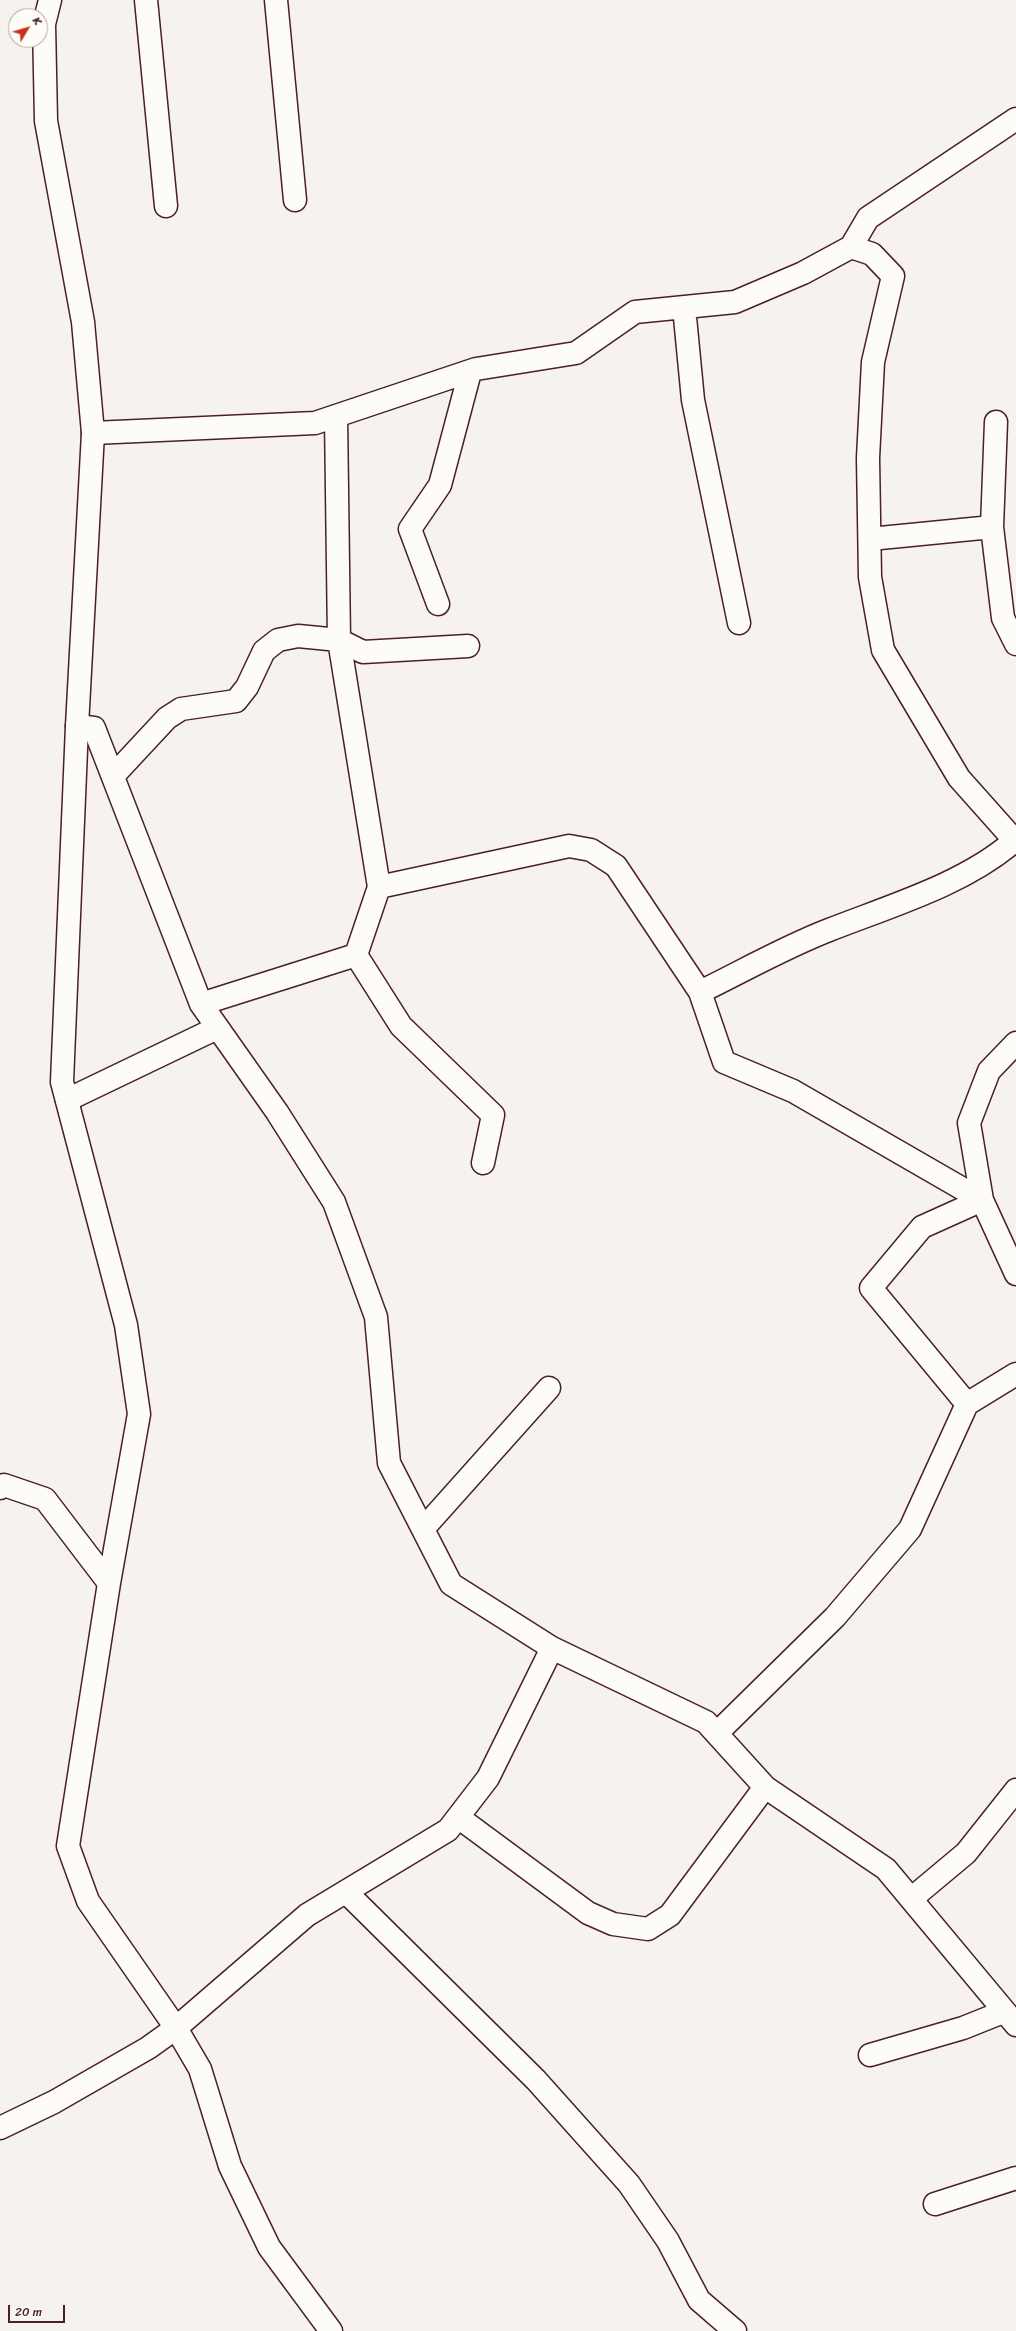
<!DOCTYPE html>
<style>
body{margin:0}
#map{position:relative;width:1016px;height:2331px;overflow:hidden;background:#f6f3ef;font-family:Sriracha,sans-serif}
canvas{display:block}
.north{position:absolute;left:8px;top:8px;width:40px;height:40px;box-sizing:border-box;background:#fdfcf7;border:1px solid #b5a4a5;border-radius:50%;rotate:52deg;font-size:11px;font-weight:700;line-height:16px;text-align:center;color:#4a1f2b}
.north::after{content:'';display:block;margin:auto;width:14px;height:18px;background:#c8321e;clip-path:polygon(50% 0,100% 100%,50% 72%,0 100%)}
.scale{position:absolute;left:8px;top:2305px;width:57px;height:18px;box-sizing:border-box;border:2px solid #4a1f2b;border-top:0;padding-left:5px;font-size:12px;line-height:14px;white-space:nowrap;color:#4a1f2b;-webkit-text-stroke:3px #fdfcf7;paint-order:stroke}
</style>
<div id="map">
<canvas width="1016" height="2331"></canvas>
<div class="north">K</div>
<div class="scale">20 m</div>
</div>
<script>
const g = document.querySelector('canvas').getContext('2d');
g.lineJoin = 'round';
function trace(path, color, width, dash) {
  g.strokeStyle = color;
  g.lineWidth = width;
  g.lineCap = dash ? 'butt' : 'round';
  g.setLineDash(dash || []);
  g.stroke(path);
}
const street = new Path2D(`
 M146,0L166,206
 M276,0L295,200
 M851,247L868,218L1016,119
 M684,307L693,400L739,623
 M336,416L339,640L379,887L356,955L401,1026L493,1115L483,1163
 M996,422L992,527L1003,618L1016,644
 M93,433L315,423L476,369L576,353L635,312L735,302L803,273L851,247L872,254L893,276L873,362L868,458L870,577L883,650L959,778L1016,842
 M870,539L992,527
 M438,604L410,529L440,485L470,372
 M77,726L94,728L201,1004L277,1112L334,1202L376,1317L389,1463L451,1584L552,1648L706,1722L765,1787L886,1869L1016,2025
 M113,776L167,718L181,709L236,701L247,687L264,651L278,640L298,636L339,640L363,652L468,646
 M379,887L569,846L591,850L616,866L700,992L724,1062L793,1091L982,1200L922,1227L871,1288L967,1404
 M700,992C743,971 785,947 829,930C890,906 965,884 1014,841
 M201,1004L356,955
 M1016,1043L989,1071L969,1123L982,1200L1016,1274
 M67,1100L217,1028
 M423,1529L549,1388
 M717,1733L835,1617L910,1529L967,1404L1016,1374
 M458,1817L588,1913L613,1924L648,1929L670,1915L765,1787
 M346,1892L536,2080L629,2184L668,2241L699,2300L735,2331
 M911,1899L966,1853L1016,1790
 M870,2055L963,2028L1003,2012
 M0,2128L54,2102L148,2048L176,2028L307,1915L448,1830L488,1778L552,1648
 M935,2204L1016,2178`);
const secondary = new Path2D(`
 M50,0L44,24L46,121L83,322L93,433L77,726L62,1082L126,1325L139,1414L109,1583L68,1846L88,1901L176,2028L200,2069L230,2166L269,2247L331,2331
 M0,1488L4,1485L45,1499L109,1583`);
trace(street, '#4a1f2b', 25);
trace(secondary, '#4a1f2b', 25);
trace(street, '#fdfcf7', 22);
trace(secondary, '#fdfcf7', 22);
</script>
